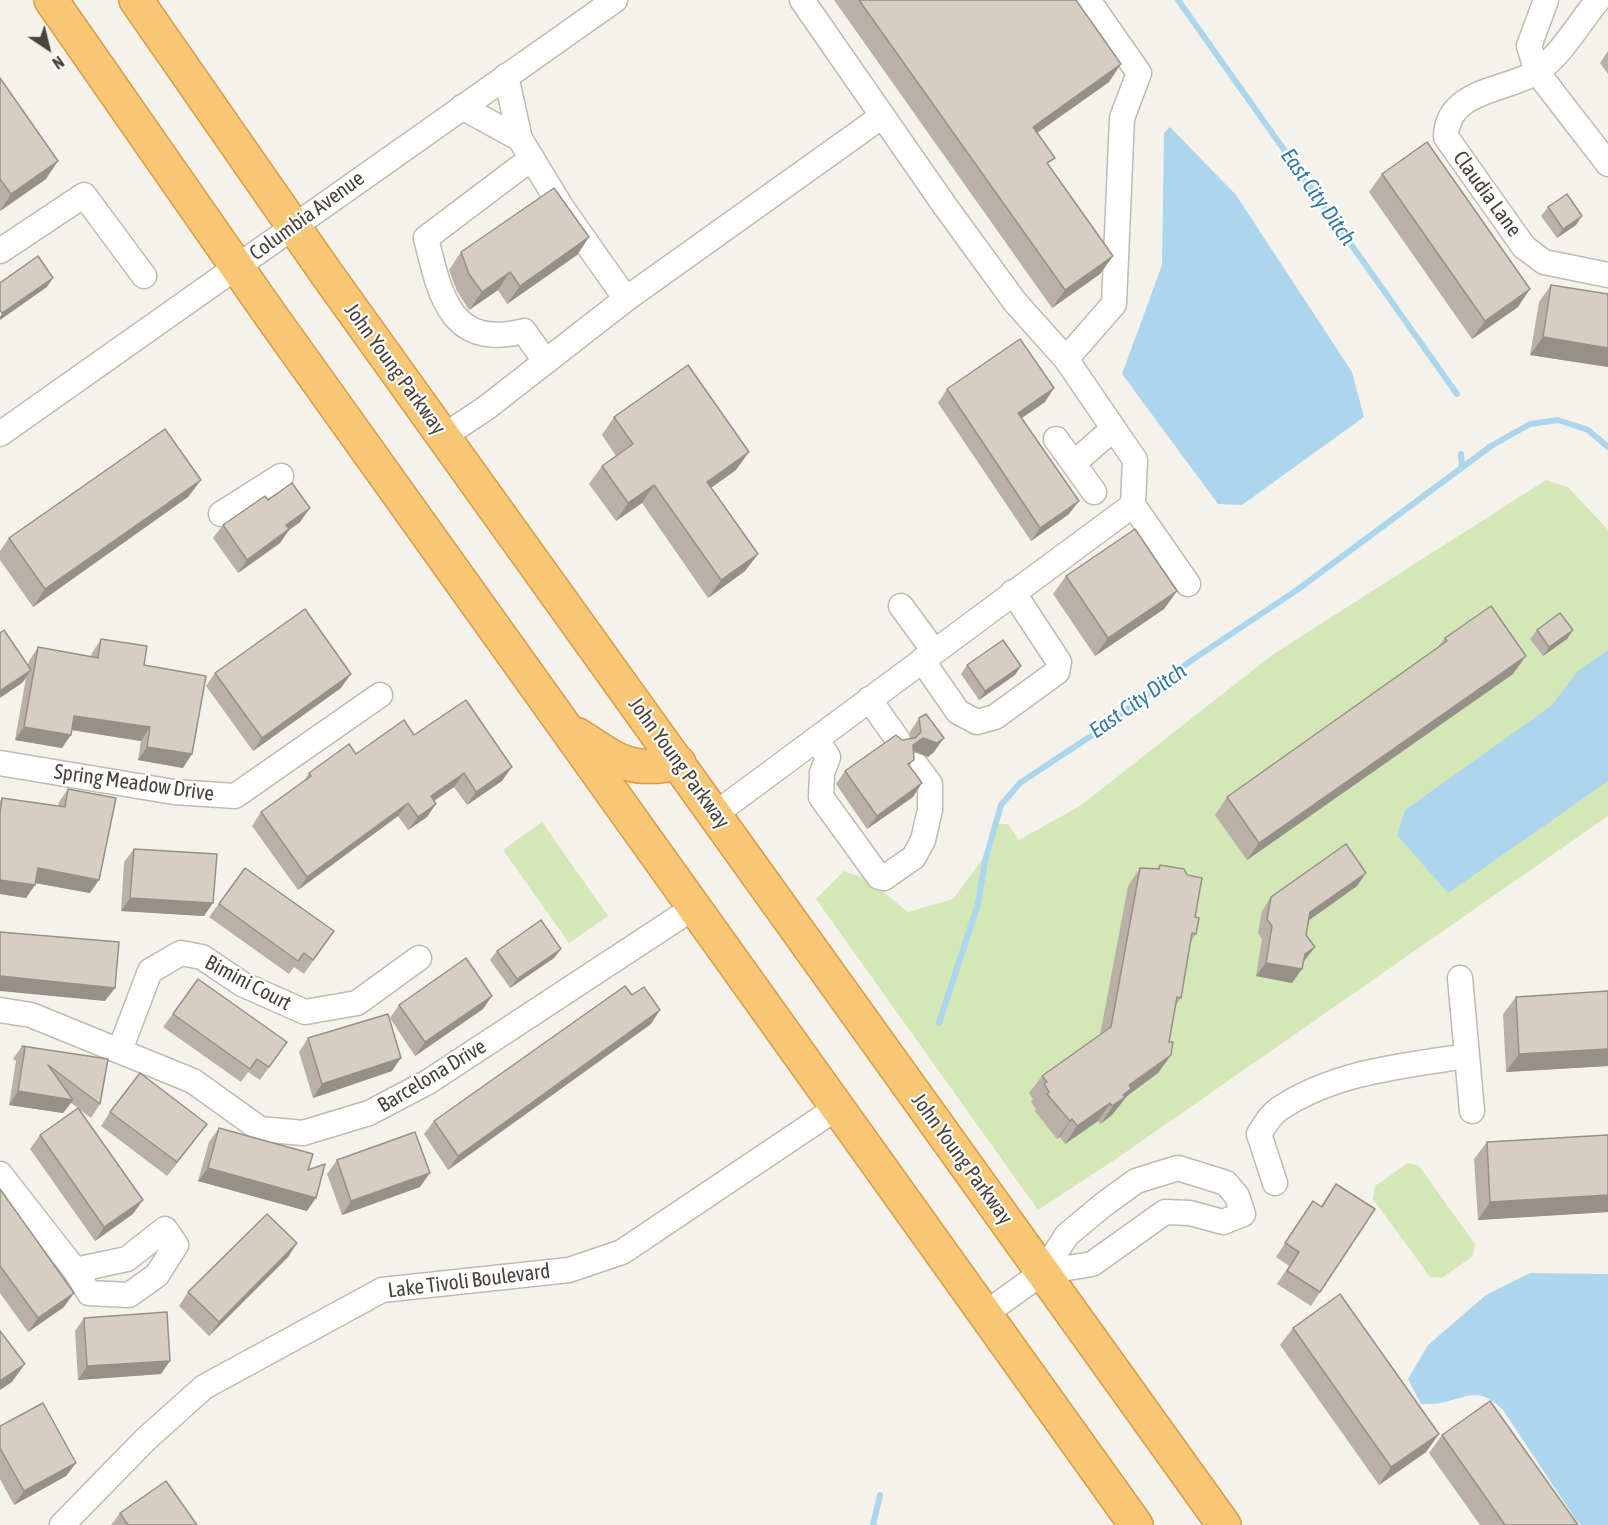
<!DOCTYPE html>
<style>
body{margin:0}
#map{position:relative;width:1608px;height:1525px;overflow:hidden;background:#f5f2ec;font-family:"Asap Condensed",sans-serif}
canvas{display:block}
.north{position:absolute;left:18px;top:18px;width:60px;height:60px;-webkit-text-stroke:4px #fff;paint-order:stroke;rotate:145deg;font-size:16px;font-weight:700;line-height:24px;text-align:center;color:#4a433a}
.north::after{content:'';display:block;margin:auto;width:21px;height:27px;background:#4a433a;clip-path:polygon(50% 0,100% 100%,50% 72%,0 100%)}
</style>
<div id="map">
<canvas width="1608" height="1525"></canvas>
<div class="north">N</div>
</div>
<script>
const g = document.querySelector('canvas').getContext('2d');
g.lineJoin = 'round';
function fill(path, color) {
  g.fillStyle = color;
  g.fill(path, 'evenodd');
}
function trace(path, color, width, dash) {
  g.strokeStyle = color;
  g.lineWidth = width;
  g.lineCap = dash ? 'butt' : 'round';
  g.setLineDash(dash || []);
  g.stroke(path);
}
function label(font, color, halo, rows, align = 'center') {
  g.font = font + ' "Asap Condensed",sans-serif';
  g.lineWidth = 4.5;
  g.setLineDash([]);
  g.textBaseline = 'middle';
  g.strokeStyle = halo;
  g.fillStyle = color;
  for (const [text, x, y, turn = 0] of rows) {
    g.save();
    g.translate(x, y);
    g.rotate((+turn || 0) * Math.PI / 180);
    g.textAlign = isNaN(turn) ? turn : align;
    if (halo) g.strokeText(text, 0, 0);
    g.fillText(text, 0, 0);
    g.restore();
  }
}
fill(new Path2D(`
 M1546,480L1569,488L1608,530V816L1116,1159L1038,1210L816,899L844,871L867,879L908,912L953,899L985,856L995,824H1008L1019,840L1080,806L1272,655Z
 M542,822L608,916L569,943L503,850Z
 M1408,1163L1419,1166L1475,1244L1473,1256L1442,1278L1430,1277L1373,1199L1375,1186Z`), '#d4e7b7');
fill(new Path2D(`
 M1170,127L1236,195L1352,372L1364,417L1242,505L1218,504L1122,374L1162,265L1164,133Z
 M1608,650V781L1448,893L1397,835L1405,810L1551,706L1578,671Z
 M1530,1273L1608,1274V1525H1581L1576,1520L1503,1410C1479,1388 1473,1395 1445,1402C1438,1404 1429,1404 1421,1404L1408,1379L1428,1345L1486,1295Z`), '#acd6ee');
trace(new Path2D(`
 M1178,0L1457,394
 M1461,454L1462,467
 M939,1023L978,904L985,861L1001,805L1020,783L1100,730L1192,660L1297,590L1491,446L1530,424L1558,420L1588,430L1608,447
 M873,1525L880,1495`), '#acd6ee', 6);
const minor = new Path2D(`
 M1546,0L1529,46L1537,72L1608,164
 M1598,0C1579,23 1562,54 1538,71C1509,91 1447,88 1446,137L1524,247L1544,262L1608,275
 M506,76L520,139L562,208L626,299
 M462,107L520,139
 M532,158L426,238C440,295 450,350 524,331L545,361
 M0,251L84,195L144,276
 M1066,359L1114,304L1122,118L1139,73L1088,0
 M0,434L615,0
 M444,436L486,408L626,299L881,117
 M1056,439L1094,492
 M1074,463L1113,429
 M1133,505L1188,584
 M221,514L281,476
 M901,606L934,651
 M922,660L958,712L977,722L995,717L1057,672L1059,662L1013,592
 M869,699L898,740
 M816,739L828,757L822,773L821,797L879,877L884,878L914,857L923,840L930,810V784L916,765
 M0,763L174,792L235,796L380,695
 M715,814L1133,505L1135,460L1066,359L1015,302L945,206L802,0
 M1460,978L1472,1111
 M0,1010L31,1015L193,1081L260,1129L303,1133L369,1113L428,1082L693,908
 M120,1050L150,971L181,953L202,957L242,984L305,1012L357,1003L419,958
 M0,1174L75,1270L89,1293L129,1295L157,1275L176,1245L165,1229L127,1259L75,1270
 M1275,1183L1259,1134C1264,1126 1270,1115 1279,1109C1334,1072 1402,1066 1466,1056
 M985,1314L1043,1272L1092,1264L1165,1212L1190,1213L1223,1222L1243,1214L1237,1196L1226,1183L1178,1168L1136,1181L1103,1205L1067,1235L1043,1272
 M62,1525L145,1440L204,1387L382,1290L569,1270L622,1252L838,1107`);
const highway = new Path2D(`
 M51,0L269,313L1136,1525
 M136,0L326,273L1224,1525
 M578,735C618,761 629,773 679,763`);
trace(minor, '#c1baaf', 27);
trace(highway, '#d89b44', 36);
trace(minor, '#fff', 24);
trace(highway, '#f8c775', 33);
fill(new Path2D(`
 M834,0H1076L1109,82L1037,133L1049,166L1113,256L1100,274L1052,308Z
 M1608,51V74L1600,63Z
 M0,78L46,179L0,211Z
 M1382,174L1518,307L1472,339L1369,192Z
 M1548,207L1576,225L1557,238L1541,216Z
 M589,237L577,255L507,304L498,290L469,310L457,291L449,270L461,252Z
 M1551,285L1608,294V367L1530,355L1539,302Z
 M947,389L1045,402L1021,418L1069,514L1031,541L938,403Z
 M614,417L736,470L711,488L758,554L745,571L708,598L642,503L616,521L589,484L602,466L616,456L602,435Z
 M201,480L188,497L33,607L0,560V551L9,538Z
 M268,500L300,522L289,530L280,543L238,573L213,538L223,525Z
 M1066,576L1177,591L1164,609L1095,656L1053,594Z
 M1537,630H1573L1567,639L1543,656L1530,639Z
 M1445,638L1513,674L1247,860L1215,815L1227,797L1438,647Z
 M101,639L144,665L183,768L138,760L141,741L72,730L62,748L15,740L26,678L22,683L29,661L38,647L91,656L92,653Z
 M967,665L1015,675L979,700L961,674Z
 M215,673L341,688L253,751L206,686Z
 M919,718L934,752L928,757L913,752L910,766L922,783L913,797L867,829L836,784L845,771L902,740L910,739V732Z
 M414,735L502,781L467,805L454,787L434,801L427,817L408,830L398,816L298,890L252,826L261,812L303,782L309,773L356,754Z
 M68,789L90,893L36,883L26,898L0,894V801L2,798L58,806L59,802Z
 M134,849L204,916L121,911L124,862Z
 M1160,865L1195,917L1196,934L1191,941L1181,998L1176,1005L1169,1042L1171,1055L1158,1073L1127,1096L1112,1115L1100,1124L1098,1121L1065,1144L1060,1137L1057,1139L1035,1111L1036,1109L1031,1102L1033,1099L1029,1093L1042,1076L1100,1035L1128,886L1140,868L1157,869Z
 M245,868L334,931L304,974L294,967L289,974L209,917Z
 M1357,886L1309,920L1306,935L1315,947L1303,962L1292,983L1256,976L1262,939L1258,933L1262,911L1271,897Z
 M561,949L554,958L510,988L490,960L497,951Z
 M198,979L287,1042L260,1080L248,1072L241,1082L163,1027Z
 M1608,991V1066L1506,1072L1503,1014L1516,997Z
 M399,1005L483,1009L415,1056L390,1018Z
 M651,1024L448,1170L424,1134L434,1121Z
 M308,1038L392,1071L313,1098L299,1052Z
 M22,1046L100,1104L91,1118L79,1109L133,1214L95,1241L30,1149L40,1135L78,1108L71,1103L63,1113L9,1105L16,1061L13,1059Z
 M110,1112L197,1137L167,1176L101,1126Z
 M219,1128L308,1170L307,1211L198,1181L209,1142Z
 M1608,1135V1212L1478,1220L1474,1159L1487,1142Z
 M337,1160L420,1187L342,1215L327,1174Z
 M1336,1184L1320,1292L1311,1306L1277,1284L1289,1266L1276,1257L1313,1201L1321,1206Z
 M0,1189L64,1307L28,1332L0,1293Z
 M297,1243L288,1257L209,1336L179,1306L188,1292Z
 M84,1318L161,1374L78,1380L75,1331Z
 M1293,1328L1439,1434L1426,1452L1379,1485L1280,1345Z
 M0,1426L76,1463L66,1476L14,1505L0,1479Z
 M1442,1435L1578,1525H1480L1429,1453Z
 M120,1513L197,1525H111Z`), '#b9b1a7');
fill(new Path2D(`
 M1121,64L1109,82L1020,145L1033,127Z
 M58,161L46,179L0,211L11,194Z
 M1582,216L1576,225L1557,238L1563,229Z
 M589,237L577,255L507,304L520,286Z
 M1113,256L1100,274L1052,308L1065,290Z
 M510,272L498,290L469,310L482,292Z
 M53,278L47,287L0,320V317L2,313Z
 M1530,289L1518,307L1472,339L1485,321Z
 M1543,337L1608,348V367L1530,355Z
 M1054,388L1045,402L1009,427L1018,413Z
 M749,452L736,470L695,499L707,482Z
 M201,480L188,497L33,607L45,589Z
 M654,485L642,503L616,521L628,503Z
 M1079,501L1069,514L1031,541L1040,528Z
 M310,508L300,522L289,530L280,543L238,573L247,560L286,525Z
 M758,554L745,571L708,598L721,580Z
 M1177,591L1164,609L1095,656L1108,638Z
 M1573,630L1567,639L1543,656L1549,647Z
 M1526,656L1513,674L1247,860L1259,843Z
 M1021,666L1015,675L979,700L985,691Z
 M31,670L22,683L0,698V691Z
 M351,674L341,688L253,751L262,738Z
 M74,716L150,727L141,741L65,729Z
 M24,727L71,735L62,748L15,740Z
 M923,738H944L934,752L928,757L914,751L903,759L913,745Z
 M147,747L192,754L183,768L138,760Z
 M512,767L502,781L467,805L476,792Z
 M464,773L454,787L422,809L431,796Z
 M922,783L913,797L867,829L877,816Z
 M408,803L398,816L298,890L307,877Z
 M436,804L427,817L408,830L418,817Z
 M38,868L99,880L90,893L29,882Z
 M1366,873L1357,886L1301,926L1310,912Z
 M0,880L35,885L26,898L0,894Z
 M130,898L213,903L204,916L121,911Z
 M1315,947L1305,960L1295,967L1305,954Z
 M561,949L554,958L510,988L517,979Z
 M1266,963L1302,969L1292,983L1256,976Z
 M0,976L115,988L105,1001L0,991Z
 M492,996L483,1009L415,1056L425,1042Z
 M660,1010L651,1024L448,1170L458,1156Z
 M1608,1049V1066L1506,1072L1519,1054Z
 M1171,1055L1158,1073L1127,1096L1112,1115L1100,1124L1129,1085Z
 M401,1058L392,1071L313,1098L322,1084Z
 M18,1091L73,1100L63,1113L9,1105Z
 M1110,1103L1098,1121L1065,1144L1077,1126Z
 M1072,1119L1060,1137L1057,1139L1070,1121Z
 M207,1124L167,1176L177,1162Z
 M208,1168L316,1198L307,1211L198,1181Z
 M430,1173L420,1187L342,1215L351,1201Z
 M1608,1195V1212L1478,1220L1490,1202Z
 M143,1200L133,1214L95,1241L104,1227Z
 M297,1243L288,1257L209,1336L219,1322Z
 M74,1293L64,1307L28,1332L38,1318Z
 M170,1361L161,1374L78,1380L87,1366Z
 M25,1364L12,1382L0,1390V1381Z
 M1439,1434L1426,1452L1379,1485L1391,1467Z
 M76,1463L66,1476L14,1505L24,1491Z`), '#969088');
const building = new Path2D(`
 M859,0H1076L1121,64L1033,127L1055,158L1047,163L1113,256L1065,290Z
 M0,78L58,161L11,194L0,179Z
 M1427,142L1530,289L1485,321L1382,174Z
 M554,188L589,237L520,286L510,272L482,292L469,274L461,252Z
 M1567,194L1582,216L1563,229L1548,207Z
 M38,256L53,278L2,313L0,310V283Z
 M1551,285L1608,294V348L1543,337Z
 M1020,339L1054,388L1018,413L1079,501L1040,528L947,389Z
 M688,365L749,452L707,482L758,554L721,580L654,485L628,503L602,466L633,444L614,417Z
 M165,429L201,480L45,589L9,538Z
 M292,483L310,508L286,525L289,529L247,560L223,525L265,496L268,500Z
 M1135,529L1177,591L1108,638L1066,576Z
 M1491,606L1526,656L1259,843L1227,797L1447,641L1445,638Z
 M305,609L351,674L262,738L215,673Z
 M1560,613L1573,630L1549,647L1537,630Z
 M4,630L31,670L0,691V633Z
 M101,639L147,646L144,665L206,676L192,754L147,747L150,727L74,716L71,735L24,727L38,647L98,658Z
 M1003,640L1021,666L985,691L967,665Z
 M466,700L512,767L476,792L464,773L431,796L436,804L418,817L408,803L307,877L261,812L311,776L309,773L349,744L356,754L404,720L414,735Z
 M926,714L944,738L937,743L923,738L913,745L914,760L908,764L922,783L877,816L845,771L896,735L902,740L915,738L921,732L919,718Z
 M68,789L116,798L99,880L38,868L35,885L0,880V813L2,798L65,807Z
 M1346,844L1366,873L1310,912L1306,935L1315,947L1305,954L1302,969L1266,963L1272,926L1267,919L1271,897Z
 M134,849L217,854L213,903L130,898Z
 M1160,865L1184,869L1187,875L1202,878L1195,917L1199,918L1196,934L1192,933L1181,998L1177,997L1169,1042H1173L1171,1055L1129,1085L1131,1089L1123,1095L1125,1097L1112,1106L1110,1103L1077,1126L1072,1119L1070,1121L1047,1094L1049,1092L1044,1084L1047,1082L1042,1076L1111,1027L1140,868L1159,869Z
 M245,868L334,931L313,960L304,953L298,961L219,904Z
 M541,920L561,949L517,979L497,951Z
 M0,932L119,942L115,988L0,976Z
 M466,958L492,996L425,1042L399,1005Z
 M198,979L287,1042L269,1067L257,1059L250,1069L173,1014Z
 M625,986L632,995L644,987L660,1010L458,1156L434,1121Z
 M1608,991V1049L1519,1054L1516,997Z
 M388,1014L401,1058L322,1084L308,1038Z
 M22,1046L108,1059L100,1104L48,1065L73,1100L18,1091L25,1048Z
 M140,1073L207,1124L177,1162L110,1112Z
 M78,1108L143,1200L104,1227L40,1135Z
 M219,1128L313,1154L308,1170L325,1164L316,1198L208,1168Z
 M415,1132L430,1173L351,1201L337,1160Z
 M1608,1135V1195L1490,1202L1487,1142Z
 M1336,1184L1375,1209L1320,1292L1287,1271L1299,1252L1285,1243L1313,1201L1322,1207Z
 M0,1189L74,1293L38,1318L0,1266Z
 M267,1214L297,1243L219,1322L188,1292Z
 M1340,1294L1439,1434L1391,1467L1293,1328Z
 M167,1312L170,1361L87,1366L84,1318Z
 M0,1331L25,1364L0,1381Z
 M1490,1401L1578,1525H1505L1442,1435Z
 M43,1403L76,1463L24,1491L0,1448V1426Z
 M166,1481L197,1525H128L120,1513Z`);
fill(building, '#d7cec2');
trace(building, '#969088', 1.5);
label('21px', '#4a433a', '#fff', [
 ["Claudia Lane",1487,194,54],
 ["Columbia Avenue",307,216,-36],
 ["John Young Parkway",395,369,54],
 ["John Young Parkway",679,763,54],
 ["Spring Meadow Drive",134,783,8],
 ["Bimini Court",248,983,28],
 ["Barcelona Drive",432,1076,-31],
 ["John Young Parkway",962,1159,54],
 ["Lake Tivoli Boulevard",469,1281,-7]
]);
label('italic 22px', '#3278a3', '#fff', [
 ["East City Ditch",1318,197,55],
 ["East City Ditch",1138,701,-35]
]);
</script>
